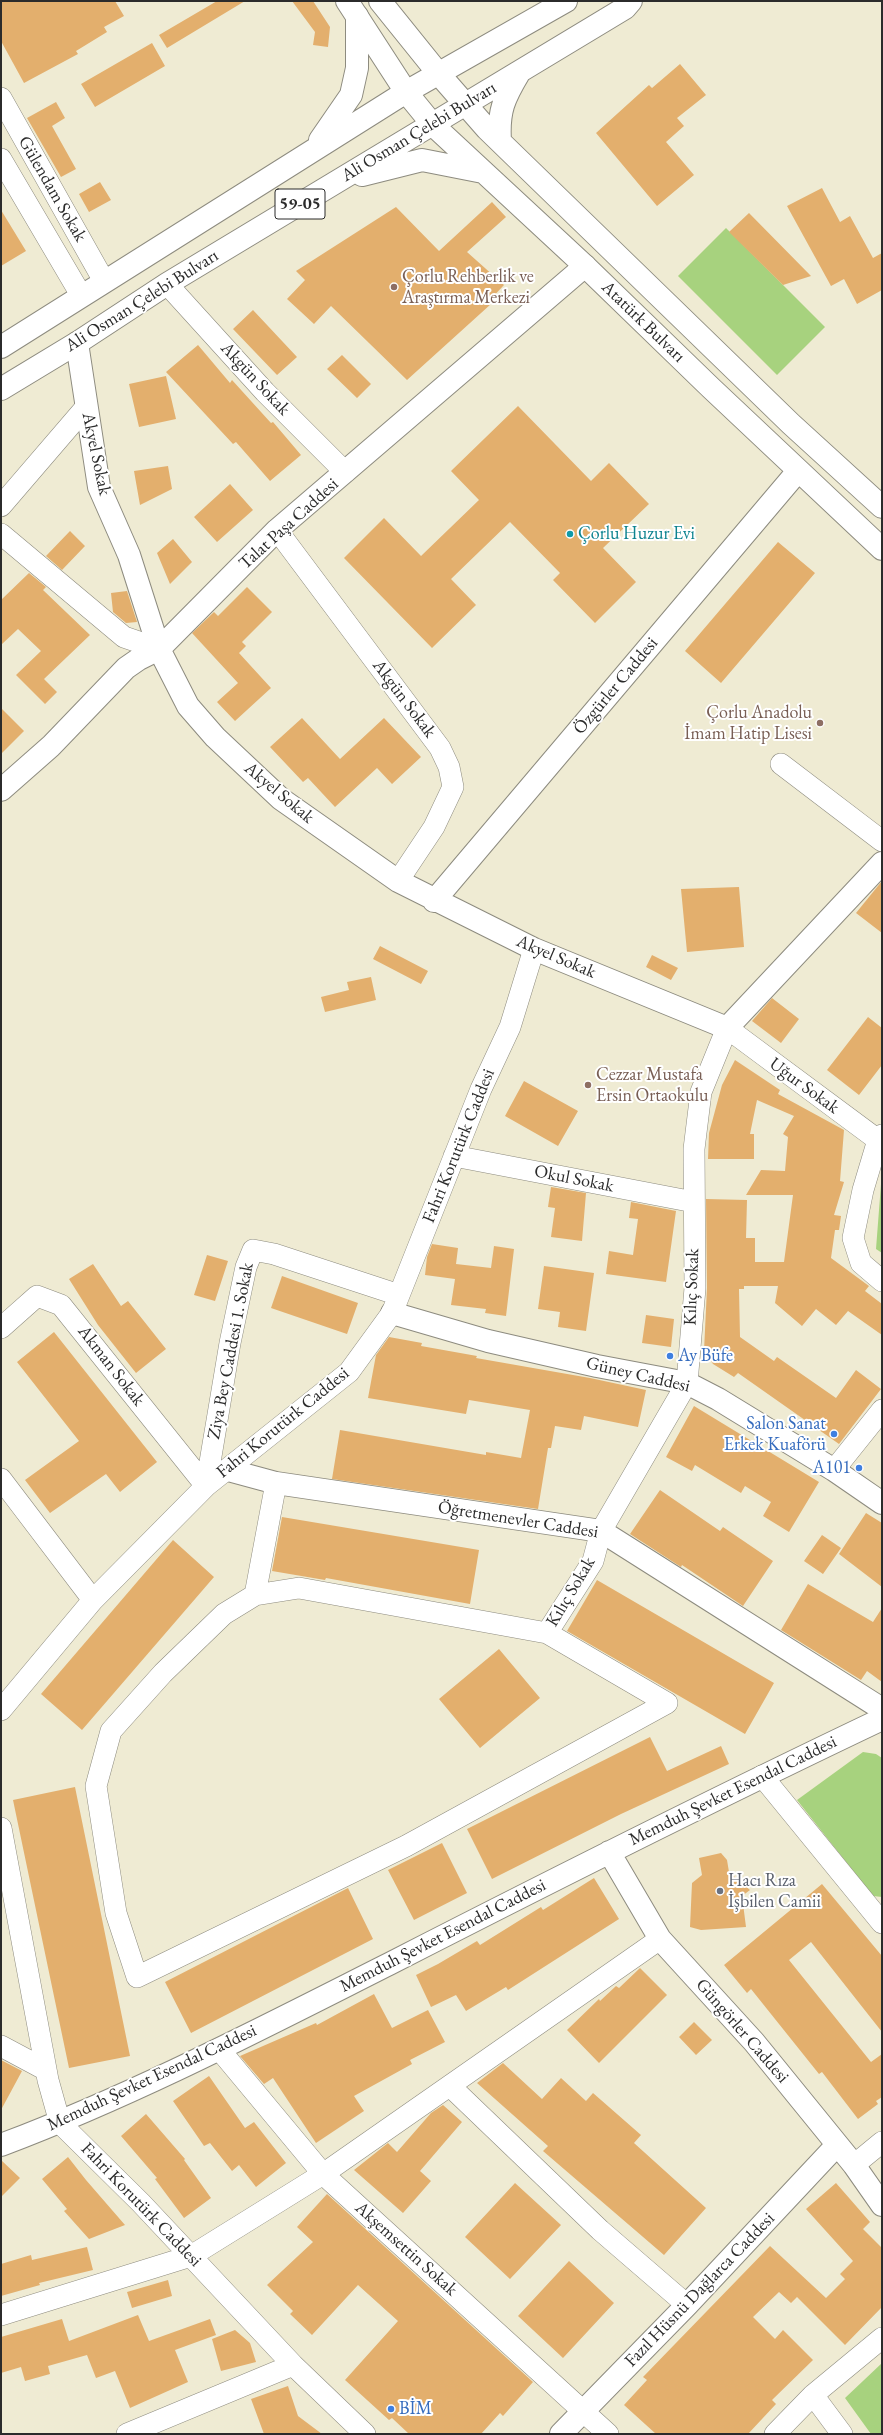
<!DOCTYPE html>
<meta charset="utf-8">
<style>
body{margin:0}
#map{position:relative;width:883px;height:2435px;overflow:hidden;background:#efebd3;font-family:"EB Garamond",serif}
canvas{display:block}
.frame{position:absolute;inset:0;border:2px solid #2b2b2b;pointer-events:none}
</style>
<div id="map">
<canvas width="883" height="2435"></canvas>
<div class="frame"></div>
</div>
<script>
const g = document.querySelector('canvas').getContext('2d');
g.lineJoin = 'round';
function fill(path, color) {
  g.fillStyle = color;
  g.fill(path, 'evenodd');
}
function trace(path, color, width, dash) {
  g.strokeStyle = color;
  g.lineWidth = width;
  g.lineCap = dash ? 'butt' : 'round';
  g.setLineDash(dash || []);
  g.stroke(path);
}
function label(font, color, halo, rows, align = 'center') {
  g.font = font + ' "EB Garamond",serif';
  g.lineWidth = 4;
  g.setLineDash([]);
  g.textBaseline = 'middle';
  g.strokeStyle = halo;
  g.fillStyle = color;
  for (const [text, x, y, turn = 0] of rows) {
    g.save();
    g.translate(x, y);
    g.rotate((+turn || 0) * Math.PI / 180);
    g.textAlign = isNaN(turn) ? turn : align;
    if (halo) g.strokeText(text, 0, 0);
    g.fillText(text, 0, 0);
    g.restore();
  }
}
fill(new Path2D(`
 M726,228L825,327L777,375L678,276Z
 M882,1171V1253L876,1249Z
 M863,1752L876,1754L882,1758V1897L873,1896L797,1800Z
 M882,2363V2434H871L845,2398Z`), '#a7d27e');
fill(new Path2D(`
 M1,1H115L124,16L104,27L107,32L76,51L78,54L24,83L1,41Z
 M217,1H245L167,48L159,35Z
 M292,1H313L330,27L328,47L313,45L315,32Z
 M152,43L165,66L95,107L81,84Z
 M680,64L706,95L677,118L684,126L666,142L694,175L657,206L596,133L649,85L652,88Z
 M56,102L65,118L52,126L76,169L61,177L27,118Z
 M100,182L111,200L89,212L79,194Z
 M822,188L840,222L850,216L873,258L882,253V290L857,304L844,279L831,286L787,206Z
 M492,202L506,217L467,252L504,285L489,301L491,304L407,380L331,306L314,324L287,299L305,280L296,271L396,207L439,251Z
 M1,210L26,251L1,266Z
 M749,213L811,276L783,285L729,232Z
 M253,310L297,357L277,375L233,329Z
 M198,345L230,383L232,380L271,423L273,422L301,455L270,481L236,442L233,444L166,372Z
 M342,355L371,384L357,398L327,369Z
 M166,376L176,419L139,427L129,384Z
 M518,406L591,481L609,463L649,504L603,548L636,582L595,623L553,580L560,573L510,522L451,579L476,605L432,648L344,558L384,518L421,556L479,500L451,471Z
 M168,466L172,489L140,505L134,471Z
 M230,484L253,510L217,542L194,517Z
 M70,531L85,546L62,570L46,556Z
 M173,539L192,562L170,584L157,553Z
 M778,542L815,573L721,683L685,651Z
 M29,573L46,587L43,590L90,635L44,679L57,692L45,704L16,675L41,651L18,629L1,645V600Z
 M247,587L272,612L242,642L246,646L239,653L271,688L235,721L217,702L238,683L192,633L214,612L218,616Z
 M127,591L137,622L126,623L113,612L111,593Z
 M1,708L24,731L1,754Z
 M302,718L340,759L384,718L421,757L392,784L377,768L335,807L308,778L303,782L270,747Z
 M882,881V933L856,913Z
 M739,887L744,947L687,952L681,889Z
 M380,946L428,971L421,984L373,959Z
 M652,955L678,968L671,980L646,967Z
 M371,977L376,1000L325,1012L321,997L349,990L347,982Z
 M772,998L799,1019L781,1043L752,1021Z
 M868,1017L882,1028V1065L859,1095L827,1070Z
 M735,1060L780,1090L778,1094L844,1130L840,1181L844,1182L834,1215L841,1216L839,1230H835L831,1258L869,1286L865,1291L882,1304V1335L848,1311L836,1325L816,1309L802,1326L775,1303L778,1286H744V1289H739L740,1337L774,1361L777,1357L836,1398L856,1370L881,1389L839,1444L738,1373L734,1377L713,1364L704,1351L707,1288L706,1199L747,1200L746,1238H755V1262H784L793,1195H746L761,1170L785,1171L788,1137L783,1134L794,1116L757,1100L750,1134H754V1159H708L709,1133L722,1085Z
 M524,1081L578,1111L558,1146L505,1116Z
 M551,1187L586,1193L582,1241L551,1237L555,1208L548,1207Z
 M631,1202L676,1211L666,1282L606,1274L609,1251L633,1255L638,1219L629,1218Z
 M432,1244L458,1248L456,1264L491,1268L494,1246L514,1249L506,1316L485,1313L486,1309L451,1305L455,1279L425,1275L427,1257Z
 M207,1255L228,1261L215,1301L194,1295Z
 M93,1264L121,1306L128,1301L166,1349L136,1373L98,1325L69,1279Z
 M544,1266L594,1273L586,1331L558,1327L560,1312L538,1309Z
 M282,1276L358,1303L347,1334L271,1308Z
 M646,1315L674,1319L671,1347L642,1343Z
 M54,1332L157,1462L120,1492L106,1474L50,1513L25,1480L79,1441L17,1362Z
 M389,1337L422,1343L421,1346L477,1356L476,1358L590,1378L646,1390L638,1427L584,1416L581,1430L555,1426L551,1448H548L538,1509L332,1479L340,1430L486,1455V1452L521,1458L530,1410L469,1400L466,1414L368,1398L376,1355Z
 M694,1406L819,1482L789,1532L763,1516L771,1502L745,1486L741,1493L695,1465L692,1471L666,1457Z
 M660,1490L720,1531L723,1527L773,1561L743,1606L682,1565L681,1567L630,1534Z
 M866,1513L882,1523V1587L839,1554Z
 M282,1517L479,1550L470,1604L326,1578L325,1580L272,1571Z
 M822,1535L841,1548L823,1574L804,1561Z
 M173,1540L214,1577L82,1730L41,1694Z
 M597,1580L774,1683L745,1734L567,1631Z
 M808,1584L873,1622L882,1608V1682L867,1671L861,1680L781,1630Z
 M499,1649L540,1698L480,1748L439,1699Z
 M650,1737L667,1771L721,1746L729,1764L621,1814L492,1879L467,1829Z
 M75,1787L130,2056L69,2068L13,1800Z
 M442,1843L467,1893L414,1920L388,1870Z
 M721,1853L727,1860L729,1872L750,1890L742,1896L746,1927L701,1930L690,1927L692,1883L702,1875L699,1858Z
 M594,1878L619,1919L508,1990L506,1987L466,2011L456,1995L431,2007L416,1975L438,1964L477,1941L480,1945L541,1907L543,1910Z
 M822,1884L882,1956V2032L811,1942L789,1960L871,2062L882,2054V2097L876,2101L878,2104L858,2119L822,2072L819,2074L751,1989L747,1993L724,1965Z
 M348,1888L373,1939L191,2033L165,1982Z
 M640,1968L667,1995L599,2063L567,2030L599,1999L600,2001L616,1986L619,1988Z
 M374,1994L392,2028L428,2010L445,2042L410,2060L412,2064L354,2096L364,2111L316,2143L273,2078L264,2084L240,2056L316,2023L317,2025Z
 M694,2022L712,2040L696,2055L679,2037Z
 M1,2060L22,2071L1,2110Z
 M503,2063L542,2099L561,2078L586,2101L593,2093L641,2135L634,2143L706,2208L664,2255L543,2151L548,2146L477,2083Z
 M209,2076L245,2128L254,2122L286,2163L256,2187L239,2165L232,2171L210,2143L204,2146L173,2101Z
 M443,2105L462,2122L420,2171L431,2181L403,2213L354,2170L388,2143L397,2152L431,2113Z
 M146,2114L185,2159L184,2160L211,2198L184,2218L155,2179L157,2178L121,2136Z
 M68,2157L86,2180L125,2225L89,2239L64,2211L67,2209L42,2179Z
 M1,2160L20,2178L1,2197Z
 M515,2183L561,2225L510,2279L465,2237Z
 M836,2183L870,2222L863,2229L882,2248V2307L845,2345L797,2297L791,2303L779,2292L753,2317L775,2339L783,2330L813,2360L772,2400L776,2404L748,2434H656L624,2405L647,2380L643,2377L770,2246L826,2298L845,2279L840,2274L853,2261L806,2209Z
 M327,2194L533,2382L503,2416L500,2413L481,2434H409L392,2418L389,2420L345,2380L398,2321L358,2285L312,2335L290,2314L293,2311L267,2285L313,2242L297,2227Z
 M87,2247L93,2270L39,2283L40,2285L1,2296V2264L31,2255L32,2260Z
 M569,2261L614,2303L563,2358L518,2316Z
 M168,2280L172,2296L132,2308L127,2292Z
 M138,2315L149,2341L210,2319L216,2335L175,2350L188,2382L130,2408L115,2371L96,2378L87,2355L48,2366L50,2374L25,2381L21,2367L1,2373V2337L62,2319L69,2341Z
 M235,2330L250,2343L256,2362L221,2371L212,2339Z
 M288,2386L298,2416L322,2434H264L251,2399Z`), '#e3af6d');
const street = new Path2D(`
 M1,98L104,281
 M1,159L81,295
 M167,284L265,392L345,472
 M1,506L86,407
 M277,530L440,748L449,767L453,787L434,827L398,881
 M1,534L124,637L159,649
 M781,764L882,841
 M882,1135L878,1140L863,1190L853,1238L861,1263L882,1281
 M454,1156L694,1202
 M1,1328L37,1296L61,1305L206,1486
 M834,1470L882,1410
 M1,1479L93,1600
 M206,1486L230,1343L246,1267L253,1250L274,1254L399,1295
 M299,1588L547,1633L667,1703L406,1846L137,1977L116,1913L96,1786L111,1731L163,1673L224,1614L255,1595Z
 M255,1595L276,1483
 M547,1633L593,1561L601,1531L687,1383L695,1288L694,1149L701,1092L727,1028L882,1143
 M1,1710L93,1600L206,1486L349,1372L392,1313L481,1089L510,1027L534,949
 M762,1776L882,1923
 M1,1828L48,2080L60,2123L141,2203L293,2365L365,2434
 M1,2046L46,2070
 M219,2049L323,2174L608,2434
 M450,2086L600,2230L687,2305
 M854,2165L882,2142
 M1,2315L191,2256L323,2174L660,1939
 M813,2395L842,2434
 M127,2434L293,2365
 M775,2434L813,2395L882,2338`);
const secondary = new Path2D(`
 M347,1L406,92L433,125
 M380,1L438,73
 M77,343L99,487L129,555L159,649L188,706L215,737L281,799L398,881L534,949L727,1028L882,863
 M1,790L51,746L126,668L139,659L159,649L277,530L585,266
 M434,901L798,471
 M392,1313L488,1341L597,1366L687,1383L718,1399L834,1470L882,1503
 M228,1470L276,1483L601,1531L882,1709
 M609,1852L660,1939L754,2042L854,2165L882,2205
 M1,2145C136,2094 264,2027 393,1962C555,1879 718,1797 882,1719
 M561,2434L687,2305L837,2145`);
const primary = new Path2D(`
 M438,73L487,129L791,424L882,507
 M433,125L585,266L711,388L882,549
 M320,140L351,95L357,68V16
 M500,141C498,111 504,98 519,73
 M362,175L422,160L483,172
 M1,347L406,92L566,1
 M1,389L77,343L167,284L625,8L631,1`);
trace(street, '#8d8b7f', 22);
trace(secondary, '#8d8b7f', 24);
trace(primary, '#8d8b7f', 24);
trace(street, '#fff', 21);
trace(secondary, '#fff', 22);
trace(primary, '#fff', 22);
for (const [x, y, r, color] of [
 [394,287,4,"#8d6e63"],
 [570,534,4,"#0f9aa8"],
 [820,723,4,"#8d6e63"],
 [588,1085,4,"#8d6e63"],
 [670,1356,4,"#3f7fe0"],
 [834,1434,4,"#3f7fe0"],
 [859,1468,4,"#3f7fe0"],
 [720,1891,4,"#6b7280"],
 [391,2409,4,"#3f7fe0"]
]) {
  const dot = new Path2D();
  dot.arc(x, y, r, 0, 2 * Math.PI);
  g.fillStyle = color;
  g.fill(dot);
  trace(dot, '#fff', 1.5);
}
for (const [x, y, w] of [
 [300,204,50]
]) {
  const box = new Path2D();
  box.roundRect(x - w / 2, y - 15, w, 30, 3);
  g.fillStyle = '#fff';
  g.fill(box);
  trace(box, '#2b2b2b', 1);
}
label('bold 17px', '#2b2b2b', null, [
 ["59-05",300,204]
]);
label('18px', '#2b2b2b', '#fff', [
 ["Ali Osman Çelebi Bulvarı",419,132,-31],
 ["Gülendam Sokak",52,189,60],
 ["Ali Osman Çelebi Bulvarı",142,301,-32],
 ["Atatürk Bulvarı",643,322,44],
 ["Akgün Sokak",255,379,47],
 ["Akyel Sokak",96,454,78],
 ["Talat Paşa Caddesi",289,524,-42],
 ["Özgürler Caddesi",616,686,-50],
 ["Akgün Sokak",404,699,53],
 ["Akyel Sokak",279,793,40],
 ["Akyel Sokak",556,957,23],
 ["Uğur Sokak",804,1086,36],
 ["Fahri Korutürk Caddesi",459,1146,-68],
 ["Okul Sokak",574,1179,11],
 ["Kılıç Sokak",692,1287,-88],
 ["Ziya Bey Caddesi 1. Sokak",231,1351,-79],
 ["Akman Sokak",111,1366,52],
 ["Güney Caddesi",638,1375,13],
 ["Fahri Korutürk Caddesi",283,1423,-39],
 ["Öğretmenevler Caddesi",518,1520,9],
 ["Kılıç Sokak",571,1592,-59],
 ["Memduh Şevket Esendal Caddesi",733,1791,-26],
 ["Memduh Şevket Esendal Caddesi",443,1936,-27],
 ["Güngörler Caddesi",742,2031,49],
 ["Memduh Şevket Esendal Caddesi",152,2078,-25],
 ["Fahri Korutürk Caddesi",141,2205,46],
 ["Akşemsettin Sokak",406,2249,42],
 ["Fazıl Hüsnü Dağlarca Caddesi",700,2290,-46]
]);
label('18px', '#785e54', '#fff', [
 ["Çorlu Rehberlik ve",402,277],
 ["Araştırma Merkezi",402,298],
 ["Çorlu Anadolu",812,713,"right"],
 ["İmam Hatip Lisesi",812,734,"right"],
 ["Cezzar Mustafa",596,1075],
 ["Ersin Ortaokulu",596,1096]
], 'left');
label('18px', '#0d838f', '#fff', [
 ["Çorlu Huzur Evi",578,534]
], 'left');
label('18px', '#366cbe', '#fff', [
 ["Ay Büfe",678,1356],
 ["Salon Sanat",826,1424,"right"],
 ["Erkek Kuaförü",826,1445,"right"],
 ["A101",851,1468,"right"],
 ["BİM",399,2409]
], 'left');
label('18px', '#5b616d', '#fff', [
 ["Hacı Rıza",728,1881],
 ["İşbilen Camii",728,1902]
], 'left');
</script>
